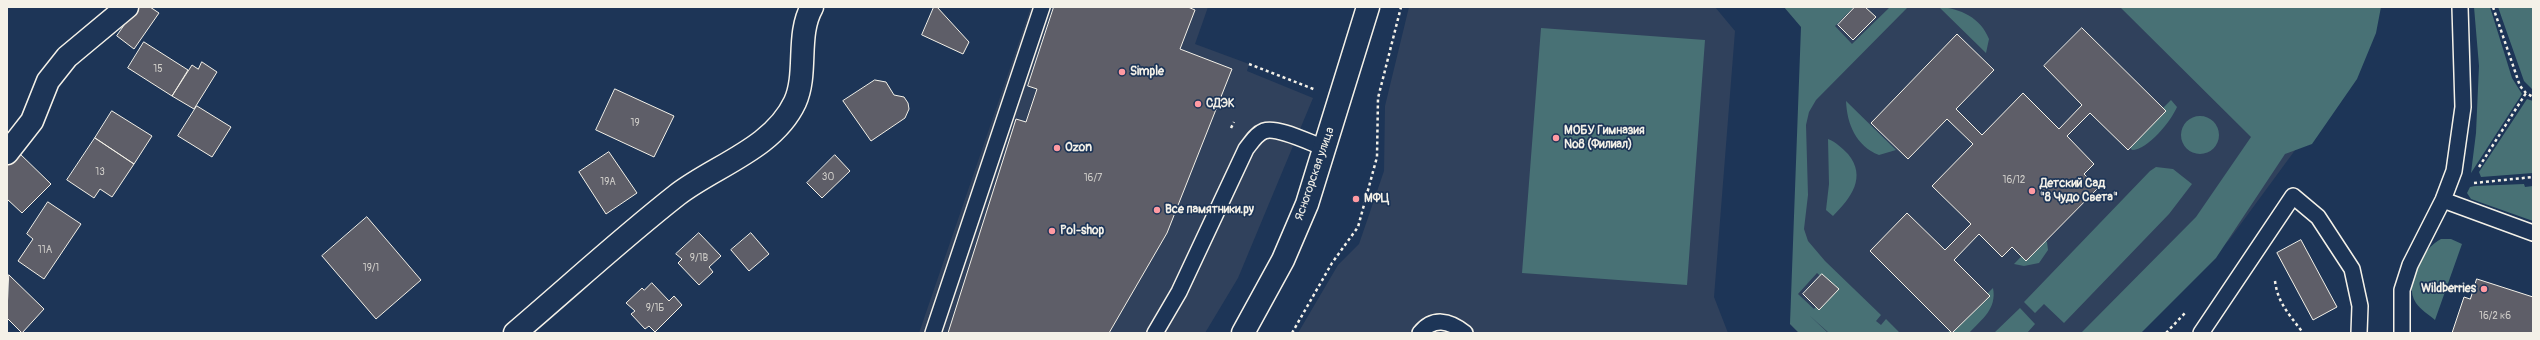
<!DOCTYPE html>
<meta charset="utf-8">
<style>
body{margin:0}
#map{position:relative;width:2540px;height:340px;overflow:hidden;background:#1d3557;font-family:Pangolin,sans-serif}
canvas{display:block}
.frame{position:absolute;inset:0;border:8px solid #f4f1e8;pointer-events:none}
</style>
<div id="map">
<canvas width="2540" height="340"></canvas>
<div class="frame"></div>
</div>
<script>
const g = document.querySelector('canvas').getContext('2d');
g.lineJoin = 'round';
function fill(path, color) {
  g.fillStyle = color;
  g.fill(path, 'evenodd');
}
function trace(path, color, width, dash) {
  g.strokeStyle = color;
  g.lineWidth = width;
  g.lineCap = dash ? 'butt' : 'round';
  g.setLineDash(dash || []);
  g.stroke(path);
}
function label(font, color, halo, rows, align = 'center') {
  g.font = font + ' Pangolin,sans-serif';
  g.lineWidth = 3.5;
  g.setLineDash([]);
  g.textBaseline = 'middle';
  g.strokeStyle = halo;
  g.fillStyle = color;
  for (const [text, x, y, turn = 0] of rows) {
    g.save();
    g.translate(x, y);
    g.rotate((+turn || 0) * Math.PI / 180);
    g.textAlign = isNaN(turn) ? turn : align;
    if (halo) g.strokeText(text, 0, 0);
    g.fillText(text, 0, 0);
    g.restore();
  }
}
fill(new Path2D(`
 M1031,7H1208L1195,44L1249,64L1247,71L1313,98L1238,278L1205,333H919Z
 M1409,7H1715L1735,31L1714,297L1728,333H1298L1338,265L1359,244L1384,171L1385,106Z
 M1784,7H2375L2354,70L2229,240L2137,333H1799L1790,324L1807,33Z`), '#30415c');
fill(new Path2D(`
 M1784,7H1854L1835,26L1852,44L1890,7H1908L1816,100L1809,112L1806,125L1808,195L1804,229L1808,241L1825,261L1881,315L1876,321L1881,325L1886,319L1900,333H1829L1809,315L1828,333H1799L1790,324L1801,27ZM1817,273L1833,287L1837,284L1814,309L1798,294Z
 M1939,7C1960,8 1981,18 1989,39L1986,53Z
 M2120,7H2381L2376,33L2357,79L2312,144L2285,154L2216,258L2141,333H2081L2196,217L2251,137Z
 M2474,7H2490L2512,78L2522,94L2471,173L2476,133L2479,66Z
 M2498,7H2533V90L2524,81Z
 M1541,28L1705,40L1687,285L1522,273Z
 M2527,99L2533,101V173L2481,177L2479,172Z
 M2171,100L2177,107C2171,121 2148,150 2132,150L2127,144Z
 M1846,101L1896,150L1879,155C1856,146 1847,124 1846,101Z
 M2181 135a19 19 0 1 1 38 0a19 19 0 1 1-38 0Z
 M1828,139C1836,142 1842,148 1848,154C1867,177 1851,198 1833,216L1826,210L1829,184Z
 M2156,167L2173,169L2192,184L2169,214L2064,323L2044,304L2035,313L2024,302L2150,171Z
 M2524,184L2525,187L2533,186V221L2471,199L2467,193L2470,187L2475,186Z
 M2041,236L2047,242L2048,250L2039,263L2024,266L2014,264Z
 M2441,239H2451L2462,244L2435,320C2429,315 2420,309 2416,303C2403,283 2423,248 2441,239Z
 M1993,288C1997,309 1982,319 1969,333H1947Z
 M2020,308L2035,324L2027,333H1994Z`), '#487175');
const building = new Path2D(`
 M137,7H150L159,13L134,49L117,36Z
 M934,7H937L969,42L963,54L922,35Z
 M1054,7H1188L1195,10L1180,49L1232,69L1167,233L1109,333H948L1016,119L1026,122L1037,89L1028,86Z
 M1855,7H1865L1876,17L1853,40L1838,25Z
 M2082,28L2166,111L2128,150L2090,113L2067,136L2094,164L2084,174L2098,188L2026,261L2012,247L2002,257L1979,234L1954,260L1990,296L1952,333L1870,251L1907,213L1945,250L1971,224L1932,186L1973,144L1947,119L1908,159L1871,123L1957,34L1994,70L1956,109L1982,135L2023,93L2059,129L2082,105L2044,66Z
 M144,42L188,70L172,96L128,68Z
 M202,62L217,72L194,109L172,96L192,65L198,69Z
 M875,80L886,82L894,95L904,97L908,103L909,109L905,118L871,141L843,101Z
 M615,89L674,116L654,157L596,130Z
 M197,106L231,127L212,157L178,136Z
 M112,111L152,136L134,164L95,138Z
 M95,138L134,164L112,197L100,189L94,198L67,180Z
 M17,151L51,184L22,213L7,199V161Z
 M609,152L637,193L606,214L579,172Z
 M835,155L850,171L822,198L807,183Z
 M48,202L81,224L44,279L18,261L33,239L27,234Z
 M367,217L421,280L376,319L322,256Z
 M699,233L721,256L709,267L713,272L699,285L678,263L682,259L676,254Z
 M751,233L769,254L749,271L731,250Z
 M2301,240L2337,307L2313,320L2277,253Z
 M1822,274L1839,289L1819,310L1803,294Z
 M9,275L44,309L22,333L7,318Z
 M2477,279L2533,297V333H2452L2464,297L2470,299Z
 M652,283L669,301L674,296L682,305L655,332L649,326L645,329L631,314L635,311L626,303L642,288L644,290Z`);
fill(building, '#5e5e68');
trace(building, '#f4f1e8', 1);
const service = new Path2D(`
 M2443,200L2533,233
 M933,333L1042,7
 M1155,333L1179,292L1246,149C1251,143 1256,134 1264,131C1277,126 1310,143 1325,148
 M1420,333C1433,317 1449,320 1465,333
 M2201,333L2293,196L2318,217L2352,269L2360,306L2359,333
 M2402,333V290L2410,265L2443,200L2454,171L2463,107L2460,7`);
const minor = new Path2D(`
 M7,153L32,121L48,81L67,57L127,7
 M515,333C569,287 621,239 677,195C714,166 773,149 795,102C808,73 796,35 812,7`);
const tertiary = new Path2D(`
 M1243,333L1283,260L1307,204L1368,7`);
trace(service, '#f4f1e8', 18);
trace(minor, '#f4f1e8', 25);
trace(tertiary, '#f4f1e8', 25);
trace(new Path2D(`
 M2493,7L2520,86L2526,93L2533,97
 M1249,64L1316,90
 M1231,128L1234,122
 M2479,167L2526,93
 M2474,183L2533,177
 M2275,281C2278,304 2290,315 2303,333
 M1292,333L1332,263L1358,227L1377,157L1378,98L1401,7
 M2166,333L2186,312`), '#f4f1e8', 2.5, [3, 3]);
trace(service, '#1d3557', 15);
trace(minor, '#1d3557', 22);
trace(tertiary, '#1d3557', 22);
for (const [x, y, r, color] of [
 [1122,72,4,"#ff9aa2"],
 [1198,104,4,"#ff9aa2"],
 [1556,138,4,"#ff9aa2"],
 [1057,148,4,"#ff9aa2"],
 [2032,191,4,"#ff9aa2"],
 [1356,199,4,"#ff9aa2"],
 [1157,210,4,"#ff9aa2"],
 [1052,231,4,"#ff9aa2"],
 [2484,289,4,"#ff9aa2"]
]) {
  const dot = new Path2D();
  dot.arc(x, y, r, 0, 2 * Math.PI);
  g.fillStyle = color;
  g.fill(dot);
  trace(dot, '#1d3557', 1.5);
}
label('10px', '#ceccc8', null, [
 ["15",158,69],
 ["19",635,123],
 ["13",100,172],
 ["30",828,177],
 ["16/7",1093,178],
 ["16/12",2014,180],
 ["19А",608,182],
 ["11А",45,250],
 ["9/1В",699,258],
 ["19/1",371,268],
 ["9/1Б",655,308],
 ["16/2 к6",2495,316]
]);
label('bold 12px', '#f4f1e8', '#1d3557', [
 ["Simple",1130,72],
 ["СДЭК",1206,104],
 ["МОБУ Гимназия",1564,131],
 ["№8 (Филиал)",1564,145],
 ["Ozon",1065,148],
 ["Детский Сад",2040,184],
 ["\"8 Чудо Света\"",2040,198],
 ["МФЦ",1364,199],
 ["Все памятники.ру",1165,210],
 ["Pol-shop",1060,231],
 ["Wildberries",2476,289,"right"]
], 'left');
label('12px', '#f4f1e8', '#1d3557', [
 ["Ясногорская улица",1315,174,-71]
]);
</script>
